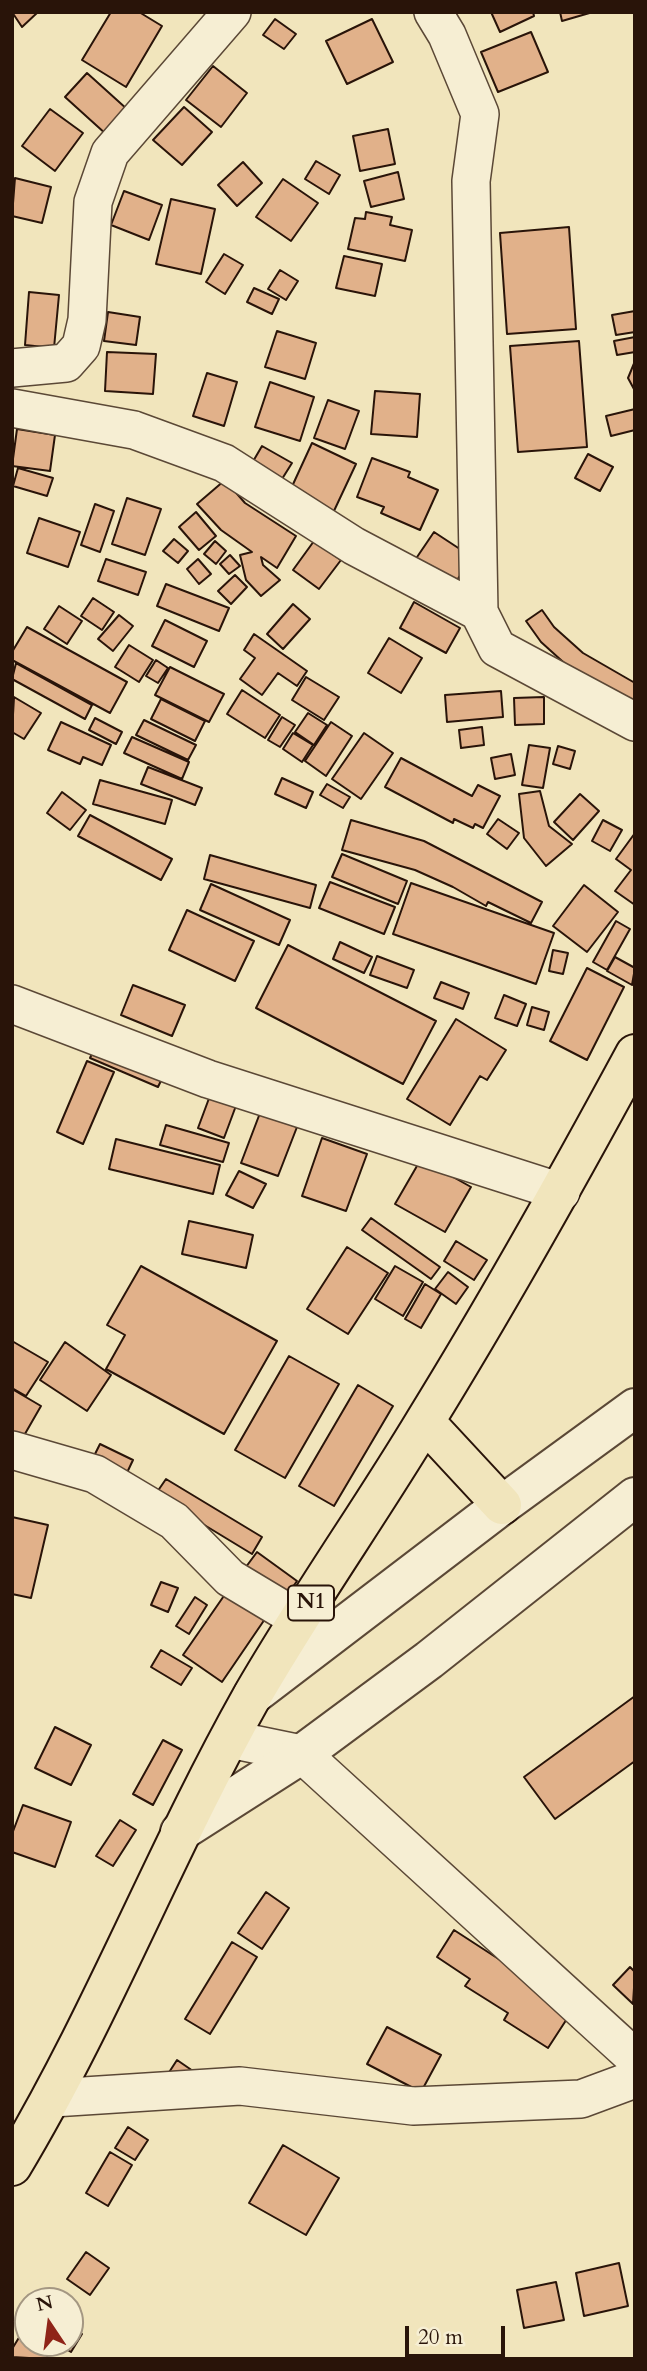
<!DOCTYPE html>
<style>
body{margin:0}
#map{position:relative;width:647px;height:2371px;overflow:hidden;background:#f1e5bc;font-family:Cardo,serif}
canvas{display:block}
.frame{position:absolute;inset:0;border:14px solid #291409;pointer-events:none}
.north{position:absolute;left:14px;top:2287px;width:70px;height:70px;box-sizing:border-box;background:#f6eed3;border:2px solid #a49782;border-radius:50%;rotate:347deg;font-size:19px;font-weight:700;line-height:28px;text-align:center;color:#291409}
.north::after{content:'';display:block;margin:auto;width:24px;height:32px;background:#8f2418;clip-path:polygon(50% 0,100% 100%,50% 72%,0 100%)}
.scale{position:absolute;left:405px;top:2326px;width:100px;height:32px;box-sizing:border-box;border:4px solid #291409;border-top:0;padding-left:9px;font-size:21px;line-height:24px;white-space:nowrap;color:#291409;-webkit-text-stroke:5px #f6eed3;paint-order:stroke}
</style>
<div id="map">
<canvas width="647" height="2371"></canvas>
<div class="frame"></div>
<div class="north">N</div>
<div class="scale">20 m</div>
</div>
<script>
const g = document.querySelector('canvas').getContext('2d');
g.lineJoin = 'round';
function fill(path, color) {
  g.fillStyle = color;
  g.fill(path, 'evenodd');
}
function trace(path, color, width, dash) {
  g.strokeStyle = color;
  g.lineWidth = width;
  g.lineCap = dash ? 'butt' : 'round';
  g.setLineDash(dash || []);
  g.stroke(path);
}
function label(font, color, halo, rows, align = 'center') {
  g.font = font + ' Cardo,serif';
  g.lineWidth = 5;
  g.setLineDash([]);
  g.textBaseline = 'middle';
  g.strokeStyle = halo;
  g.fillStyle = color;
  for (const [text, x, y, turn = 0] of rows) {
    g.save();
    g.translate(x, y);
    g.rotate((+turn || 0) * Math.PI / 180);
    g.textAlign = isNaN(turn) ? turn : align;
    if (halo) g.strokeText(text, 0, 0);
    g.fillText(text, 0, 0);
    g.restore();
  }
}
const building = new Path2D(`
 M12,12H38L22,27Z
 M111,12H139L162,26L126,87L82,60Z
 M491,12H533L534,16L500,32Z
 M560,12H593L562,21Z
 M275,19L296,34L284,49L263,35Z
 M372,19L393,62L347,84L326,41Z
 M531,32L548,72L498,92L481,52Z
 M213,66L247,93L221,127L186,100Z
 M87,73L128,110L107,135L65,97Z
 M184,107L212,132L182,165L153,140Z
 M50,109L83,133L55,171L22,146Z
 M388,129L395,164L360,171L353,136Z
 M316,161L340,175L329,194L305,179Z
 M243,162L262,183L237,206L218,185Z
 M398,172L404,199L371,207L364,181Z
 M15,178L51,187L42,223L12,216Z
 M283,179L318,203L291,241L256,217Z
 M124,191L162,205L149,240L111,225Z
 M171,199L215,209L201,274L156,264Z
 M366,212L392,217L390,225L412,230L405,261L348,249L355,218L365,219Z
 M569,227L576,329L507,334L500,233Z
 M224,254L243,265L225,294L206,282Z
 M344,256L382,264L375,296L336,288Z
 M280,270L298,281L286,300L268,289Z
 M254,288L279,299L272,314L247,302Z
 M29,292L59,295L54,348L25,345Z
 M635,311V332L616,335L612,315Z
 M108,312L140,317L136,345L104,341Z
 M277,331L316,343L305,379L265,367Z
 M635,337V352L617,355L614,341Z
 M579,341L587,447L518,452L510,346Z
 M107,352L156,354L153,394L105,391Z
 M635,361V391L628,378Z
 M207,373L237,382L224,426L193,416Z
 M270,382L314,397L300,441L255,427Z
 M375,391L420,394L417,437L371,434Z
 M328,400L359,411L345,449L314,438Z
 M635,409V430L611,436L606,416Z
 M17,429L55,435L50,471L12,466Z
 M312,443L356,464L333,513L289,493Z
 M262,446L292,463L277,487L248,470Z
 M588,454L613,467L600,491L575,478Z
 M372,458L410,472L408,477L438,490L420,530L381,513L384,507L357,497Z
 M18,468L53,478L47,496L13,486Z
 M225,480L245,503L296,536L277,568L261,557L263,565L280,580L261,596L246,580L240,555L252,552L221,530L197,504Z
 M127,498L161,509L145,555L112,544Z
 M95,504L114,511L100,552L81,545Z
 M196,512L216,536L199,550L179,527Z
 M39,518L80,532L68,567L27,553Z
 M434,532L472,557L452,588L413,563Z
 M174,539L188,551L178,563L163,551Z
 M215,541L226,551L216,564L204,554Z
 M314,541L341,560L319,589L293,570Z
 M230,555L240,566L229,574L220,564Z
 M106,559L146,572L138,595L98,581Z
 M198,559L211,574L199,584L187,569Z
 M235,575L247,587L231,604L218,591Z
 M166,584L229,608L219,631L157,606Z
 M93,598L114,612L102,630L81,616Z
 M414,602L460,628L446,653L400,628Z
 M293,604L310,619L283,649L267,634Z
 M59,606L82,621L67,644L44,629Z
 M542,610L554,627L583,653L635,683V707L572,670L541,642L526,621Z
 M119,615L133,626L113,651L98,639Z
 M165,620L207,641L194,667L152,646Z
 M27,627L127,682L110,713L12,660V652Z
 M254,634L307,671L297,686L278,673L262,695L240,679L255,658L244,650Z
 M389,638L422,658L401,693L368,673Z
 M129,645L153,660L139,682L115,667Z
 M156,660L168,668L158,683L146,676Z
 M16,663L92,705L85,719L12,679Z
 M170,667L224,694L209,722L155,695Z
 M306,677L339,697L324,720L292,700Z
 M242,690L280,715L265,738L227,714Z
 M501,691L503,717L447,722L445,695Z
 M14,697L41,713L24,739L12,732Z
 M544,697V724L515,725L514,698Z
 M161,699L205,721L195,741L151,719Z
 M308,713L327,725L314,745L295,732Z
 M282,717L295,725L280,747L268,740Z
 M95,718L122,732L116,744L89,730Z
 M144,720L196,745L188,760L136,735Z
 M61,722L111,745L102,765L83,757L80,764L48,750Z
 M331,722L352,736L326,776L305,761Z
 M482,727L484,745L461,748L459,730Z
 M293,733L313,745L302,762L283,749Z
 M364,733L393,753L361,799L332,779Z
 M132,737L189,762L182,779L124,753Z
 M529,745L550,748L543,788L522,785Z
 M558,746L575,751L570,769L553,764Z
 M511,754L515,775L495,779L491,758Z
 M401,758L472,796L478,785L500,796L483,828L475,824L473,828L454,819L453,823L385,787Z
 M148,767L202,788L195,805L141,784Z
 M282,778L313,792L306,808L275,794Z
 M100,780L172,800L165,824L93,804Z
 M327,784L350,797L343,808L320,795Z
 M540,791L549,826L572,844L546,866L524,838L519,794Z
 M62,792L86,810L70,830L47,813Z
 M580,794L599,811L573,840L554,822Z
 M90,815L172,859L161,880L78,836Z
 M498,819L519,833L507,849L487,834Z
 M351,820L424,841L542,902L531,923L488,902L486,906L453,887L415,870L342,850Z
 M603,820L622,830L610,851L592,841Z
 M635,833V905L615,891L631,870L616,859Z
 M342,854L407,881L398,904L332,877Z
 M210,855L316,885L310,908L204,879Z
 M330,882L395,907L384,934L319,908Z
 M411,883L554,933L536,984L393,934Z
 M211,884L290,920L279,945L200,910Z
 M584,885L618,912L587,952L553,926Z
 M187,910L254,941L235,981L169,950Z
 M616,921L630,929L607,970L593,962Z
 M340,942L372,957L364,973L333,959Z
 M288,945L436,1021L403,1084L256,1008Z
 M553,950L568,953L563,974L549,971Z
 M377,956L414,970L407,988L370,975Z
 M615,957L635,968L632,985L607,971Z
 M587,968L624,987L587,1060L550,1041Z
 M441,982L469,993L463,1009L434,998Z
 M133,985L185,1005L172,1036L121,1015Z
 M504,995L526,1004L517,1026L495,1018Z
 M532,1007L549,1012L544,1030L527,1025Z
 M456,1019L506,1050L487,1080L480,1076L450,1125L407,1099Z
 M98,1040L166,1070L158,1087L90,1058Z
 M87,1061L114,1072L83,1144L57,1132Z
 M211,1093L237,1103L224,1138L198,1128Z
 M260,1113L297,1127L278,1176L241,1163Z
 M166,1125L229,1143L223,1162L160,1145Z
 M322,1138L367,1154L346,1211L302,1196Z
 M116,1139L220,1165L213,1194L109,1169Z
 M421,1159L471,1187L445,1232L395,1204Z
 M239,1171L266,1184L253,1208L226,1195Z
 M371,1218L440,1267L431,1279L362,1230Z
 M189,1221L253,1235L246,1268L182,1254Z
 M456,1241L487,1260L474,1280L444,1261Z
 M347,1247L388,1273L348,1334L307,1309Z
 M141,1266L277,1341L224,1434L106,1369L125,1335L107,1325Z
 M395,1266L423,1282L403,1316L375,1299Z
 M448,1272L468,1287L456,1304L435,1289Z
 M425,1284L441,1294L421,1328L405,1319Z
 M12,1341L48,1362L26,1396L12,1388Z
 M65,1342L111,1375L87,1411L40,1380Z
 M289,1356L339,1384L285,1478L235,1450Z
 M358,1385L393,1406L334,1506L299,1486Z
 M12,1389L41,1406L18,1446L12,1443Z
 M100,1444L133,1460L124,1479L91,1462Z
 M166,1479L262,1537L252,1554L155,1495Z
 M12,1517L48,1525L31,1598L12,1594Z
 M257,1552L297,1581L281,1604L240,1575Z
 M161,1582L178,1588L168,1612L151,1605Z
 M228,1590L267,1616L222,1682L183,1655Z
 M195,1597L207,1605L189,1634L176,1626Z
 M161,1650L192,1668L181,1685L151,1667Z
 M635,1696V1761L555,1819L524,1777Z
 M55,1727L91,1745L71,1785L35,1768Z
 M163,1740L182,1750L153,1805L133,1794Z
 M23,1805L71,1822L55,1867L12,1852V1834Z
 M120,1820L136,1830L113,1866L96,1856Z
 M266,1892L289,1908L262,1949L238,1933Z
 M454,1930L574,2008L548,2048L504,2020L508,2013L465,1986L470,1979L437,1957Z
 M232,1942L257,1957L210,2034L185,2019Z
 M630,1967L635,1972L633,2004L613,1985Z
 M387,2027L441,2055L421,2092L367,2064Z
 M177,2060L193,2071L182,2088L166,2077Z
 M128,2127L148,2140L135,2160L115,2148Z
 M283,2145L339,2178L306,2235L249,2203Z
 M110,2152L132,2165L108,2206L86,2193Z
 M86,2252L109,2268L90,2295L67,2279Z
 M619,2263L628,2306L584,2316L576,2273Z
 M556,2282L564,2320L524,2328L517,2290Z
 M70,2327L82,2334L71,2352L56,2343H70Z
 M23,2331L28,2334V2343H44L53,2348L46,2359L12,2357V2349Z`);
fill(building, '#e1b18a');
trace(building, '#291409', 2);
const minor = new Path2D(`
 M433,12L447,35L480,114L471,181L479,612L497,648L635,722
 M12,368L66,363L81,346L87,320L93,202L110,153L232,12
 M12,408L134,430L224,463L354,546L479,612
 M12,1004L208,1079L561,1192
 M12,1450L95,1474L174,1521L230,1578L300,1620
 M229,1739L302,1754L635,2058
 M53,2098L240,2086L413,2106L581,2099L635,2079`);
const tertiary = new Path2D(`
 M253,1695L502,1505L635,1408
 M180,1832L302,1754L429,1660L635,1497`);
const trunk = new Path2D(`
 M425,1422L502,1505
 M12,2166C102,2016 165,1851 251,1698C305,1604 369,1514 425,1421C499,1301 568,1178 635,1054`);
trace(minor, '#5b4836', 40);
trace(tertiary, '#5b4836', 42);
trace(trunk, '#291409', 42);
trace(minor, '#f6eed3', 37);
trace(tertiary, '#f6eed3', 38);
trace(trunk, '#f1e5bc', 38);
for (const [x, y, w] of [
 [311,1603,46]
]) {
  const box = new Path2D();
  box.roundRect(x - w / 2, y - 17.5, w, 35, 5);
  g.fillStyle = '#f6eed3';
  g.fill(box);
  trace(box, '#291409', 2);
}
label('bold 21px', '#291409', null, [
 ["N1",311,1603]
]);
</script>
